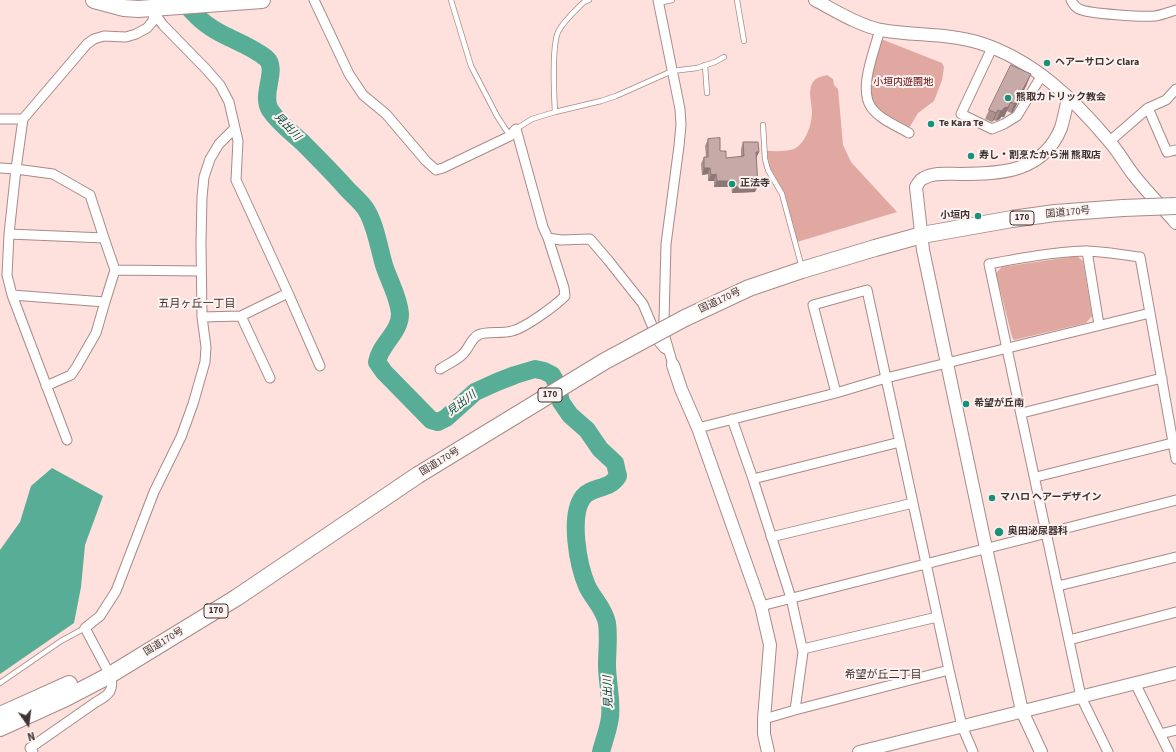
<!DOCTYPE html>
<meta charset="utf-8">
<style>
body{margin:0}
#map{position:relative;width:1176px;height:752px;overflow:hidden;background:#fee0dc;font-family:"Source Sans 3",sans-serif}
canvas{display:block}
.north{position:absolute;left:8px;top:704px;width:40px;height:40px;-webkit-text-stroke:3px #fef2f0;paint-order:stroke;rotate:166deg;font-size:11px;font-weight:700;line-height:16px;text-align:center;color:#3f3332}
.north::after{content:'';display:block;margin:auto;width:14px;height:18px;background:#3f3332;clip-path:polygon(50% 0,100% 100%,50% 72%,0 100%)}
</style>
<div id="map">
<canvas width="1176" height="752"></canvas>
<div class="north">N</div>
</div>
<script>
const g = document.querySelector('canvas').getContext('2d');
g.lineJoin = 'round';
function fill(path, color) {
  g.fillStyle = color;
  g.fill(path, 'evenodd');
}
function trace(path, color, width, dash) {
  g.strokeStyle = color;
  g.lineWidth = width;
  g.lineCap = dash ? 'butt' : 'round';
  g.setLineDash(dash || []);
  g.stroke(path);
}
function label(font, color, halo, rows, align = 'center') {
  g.font = font + ' "Source Sans 3","Noto Sans JP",sans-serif';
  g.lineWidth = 4;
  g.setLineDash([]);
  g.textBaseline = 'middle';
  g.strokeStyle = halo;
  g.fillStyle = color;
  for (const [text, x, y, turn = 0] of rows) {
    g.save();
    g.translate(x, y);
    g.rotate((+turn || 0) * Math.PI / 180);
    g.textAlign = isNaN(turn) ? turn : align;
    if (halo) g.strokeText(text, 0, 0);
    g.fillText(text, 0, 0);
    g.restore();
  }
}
fill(new Path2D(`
 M881,39L942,63L944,67L942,80L934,101L918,113L908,130L882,113L875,106L868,89Z
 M827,75L833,79L834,85L838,89L843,145L851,162L897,212L797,242L785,195L770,168L766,151C775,151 785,152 794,149C806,143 812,124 812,112C812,102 806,87 816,79C818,77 824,76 827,75Z
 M1077,256L1083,261L1092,316L1086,323L1014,340L1012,337L996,273L1002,267Z`), '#e1a8a2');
fill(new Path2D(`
 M52,468L103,496L85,545L81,587L74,623L0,674V550L20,522L31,486Z`), '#57ad96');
trace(new Path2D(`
 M182,0C196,16 204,25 224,35C238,42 254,48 266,58C279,69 260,94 270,110C278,122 291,132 302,142C318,158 333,173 348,190C354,196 360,201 365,208C375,222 379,248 384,265C389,281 399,297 400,314C400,333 380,344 377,362L384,372L431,420L438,422L446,418L475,392L497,382L515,375L535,369L544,371L552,375L557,384L561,402L570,415L587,430L600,449L615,463L618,476C610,490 592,486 583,497C569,516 578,565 587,586C593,599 604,608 607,623C609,637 607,651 607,665C607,682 612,700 610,717C609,728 604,740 601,752`), '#57ad96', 18);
const service = new Path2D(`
 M451,0L471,66L497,116L510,136
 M737,0L744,41
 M658,3L672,0
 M705,65L707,93
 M555,112C554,94 552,47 558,32C564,20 575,11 584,2L589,0
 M763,125L765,159L768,170L782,194L802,268
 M516,129L532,119L555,112L601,101L616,96L672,71L697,68L715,62L724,57
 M0,683L61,641L85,628`);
const minor = new Path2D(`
 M314,0L349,74L363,95L386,114L426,161L436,170L443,168L510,136L516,129
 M658,0L680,109L681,125L679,146L666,244L664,321L665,337L673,365
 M1071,0C1073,4 1075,7 1079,9C1089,14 1143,17 1155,16C1162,15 1169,12 1176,10
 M880,29C875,50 858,88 871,107C879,119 897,126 909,133
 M992,48L961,114L992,129L1004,124L1017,116L1042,75
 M1148,108L1167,152L1176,150
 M0,119H23
 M235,128L238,141L236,180L288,293L320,366
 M516,129L543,227L548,238L561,240L590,239L608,260L643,304L659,342L664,348L669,351
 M1110,141L1148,108L1166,100L1176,89
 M0,168L16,169L53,174L90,195L104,238
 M9,234L104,238L115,270L105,302L12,295
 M1087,251L1099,325
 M115,270L201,271
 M241,316L270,378
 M202,317L241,316L288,293
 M440,369C448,364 457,360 463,354C469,348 471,339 478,335C486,331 502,334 512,331C525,328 555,306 565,296L564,288L548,238
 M46,386L71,375L77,366L96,333L105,302
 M836,393L813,305L867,290L949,670L962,726L973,752
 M1022,413L1162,378
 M732,419L753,479L791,598L803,652L795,710
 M698,428L836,393L886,378L1150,313
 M67,440L12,295L7,275L9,234L16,169L23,119L87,44L94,39L104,36L126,37L136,34L147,28L153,21L154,10
 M1036,477L1176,442
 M753,479L900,442
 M771,537L913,503
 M1058,586L1176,557
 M761,606L1176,500
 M1069,640L1176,612
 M803,649L937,617
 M1135,683L1169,752
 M764,719L795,710L949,670
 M1160,734L1176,730
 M33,752L30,748L96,702C109,695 115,690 110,675L85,628L100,616L116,591L154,492L181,437L193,404L205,362L206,347L202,317L201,243L202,197L204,177L210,159L219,144L235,128L229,102L220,85L206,69L163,25L158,18L154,9
 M1108,752L1081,697L989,264C1021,258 1053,252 1085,251C1103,251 1122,255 1140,257L1176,459`);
const tertiary = new Path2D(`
 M815,0C836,11 858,25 881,30C914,36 948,33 980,43C1033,60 1074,99 1109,141C1119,152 1126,166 1136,178C1148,193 1163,208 1176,223
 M673,365L681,389L698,428L761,606L770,645L764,719V734L768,752
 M859,752L1176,673
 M1041,752L1022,711L986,548L923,250L916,187C918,184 920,179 924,178C934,172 949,174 960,174C1002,174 1043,172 1061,128C1064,118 1066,108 1068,98`);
const trunk = new Path2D(`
 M94,0L124,8L138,9L262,0
 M685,318L749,288L802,270L875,248L922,235L1012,219L1055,213L1123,208
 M0,715L69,684
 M0,728L66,698L110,675L236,598L418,475`);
trace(service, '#a78b88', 6);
trace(minor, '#a78b88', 11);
trace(tertiary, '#a78b88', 14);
trace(trunk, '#a78b88', 18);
trace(service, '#fff', 4.5);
trace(minor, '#fff', 9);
trace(tertiary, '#fff', 12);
trace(trunk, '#fff', 16);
const trunkBridge = new Path2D(`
 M1123,208L1176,206
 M418,475L605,361L685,318`);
trace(trunkBridge, '#a78b88', 18, []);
trace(trunkBridge, '#fff', 16);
fill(new Path2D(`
 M1027,84L1013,112L1011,113L1007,111L1004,117H1001L1000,119L996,121L994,120L992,122L985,119L989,110Z
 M708,139L726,158L741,157V149L743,142L759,152L756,158L755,192L732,193L731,187H714V181H708V174L702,175L701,164L704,157H706L705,146Z`), '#ab9290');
fill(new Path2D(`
 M1031,74L1027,84L1013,112L1011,113L1014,104Z
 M1011,102L1004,117H1001L1000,119L996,121L1000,111Z
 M998,110L994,120L992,122L996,113Z
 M756,152H759L756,158Z
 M704,168H710L708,174L702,175Z
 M716,174L714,181H708L711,175Z
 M717,181H734L731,187H714Z
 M758,186L755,192L732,193L734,187Z`), '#8b7775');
const building = new Path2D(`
 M1011,65L1031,74L1016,102L1014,104L1011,102L1008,107L1004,108L1003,110L1000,111L998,110L996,113L989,110Z
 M720,138V151H726V158L744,156L743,142H758L759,152H756L758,186L734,187V181H717L716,174L711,175L710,168H704V157H708V139Z`);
fill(building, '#c7aaa7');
trace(building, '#8b7775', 1);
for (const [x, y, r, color] of [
 [1047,63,4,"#169278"],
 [1008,98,4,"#169278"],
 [931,124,4,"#169278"],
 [971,156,4,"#169278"],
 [732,184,4,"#169278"],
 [978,216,4,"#169278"],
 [966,404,4,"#169278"],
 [992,498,4,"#169278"],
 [999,532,5,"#169278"]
]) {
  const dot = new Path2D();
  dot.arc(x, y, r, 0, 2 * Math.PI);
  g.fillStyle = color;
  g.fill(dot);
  trace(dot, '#fef2f0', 1.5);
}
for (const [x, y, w] of [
 [1022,218,24],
 [550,395,24],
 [216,611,24]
]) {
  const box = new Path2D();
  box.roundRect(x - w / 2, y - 7, w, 14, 3);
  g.fillStyle = '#fef2f0';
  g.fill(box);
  trace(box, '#3f3332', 1);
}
label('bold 9px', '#3f3332', null, [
 ["170",1022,218],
 ["170",550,395],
 ["170",216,611]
]);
label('bold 10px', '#3f3332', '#fef2f0', [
 ["ヘアーサロン Clara",1055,63],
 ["熊取カトリック教会",1016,98],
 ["Te Kara Te",939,124],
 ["寿し・割烹たから洲 熊取店",979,156],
 ["正法寺",740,184],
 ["小垣内",970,216,"right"],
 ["希望が丘南",974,404],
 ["マハロ ヘアーデザイン",1000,498],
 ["奥田泌尿器科",1008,532]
], 'left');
label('10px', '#5e0208', '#fef2f0', [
 ["小垣内遊園地",903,83]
]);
label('10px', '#3f3332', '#fef2f0', [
 ["国道170号",1068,213,-5],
 ["国道170号",720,301,-25],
 ["国道170号",440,462,-31],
 ["国道170号",164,642,-31]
]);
label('italic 11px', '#004d3e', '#fef2f0', [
 ["見出川",287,127,46],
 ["見出川",462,404,-37],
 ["見出川",609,692,-92]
]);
label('11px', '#3f3332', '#fef2f0', [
 ["五月ヶ丘一丁目",197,305],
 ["希望が丘二丁目",883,676]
]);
</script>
